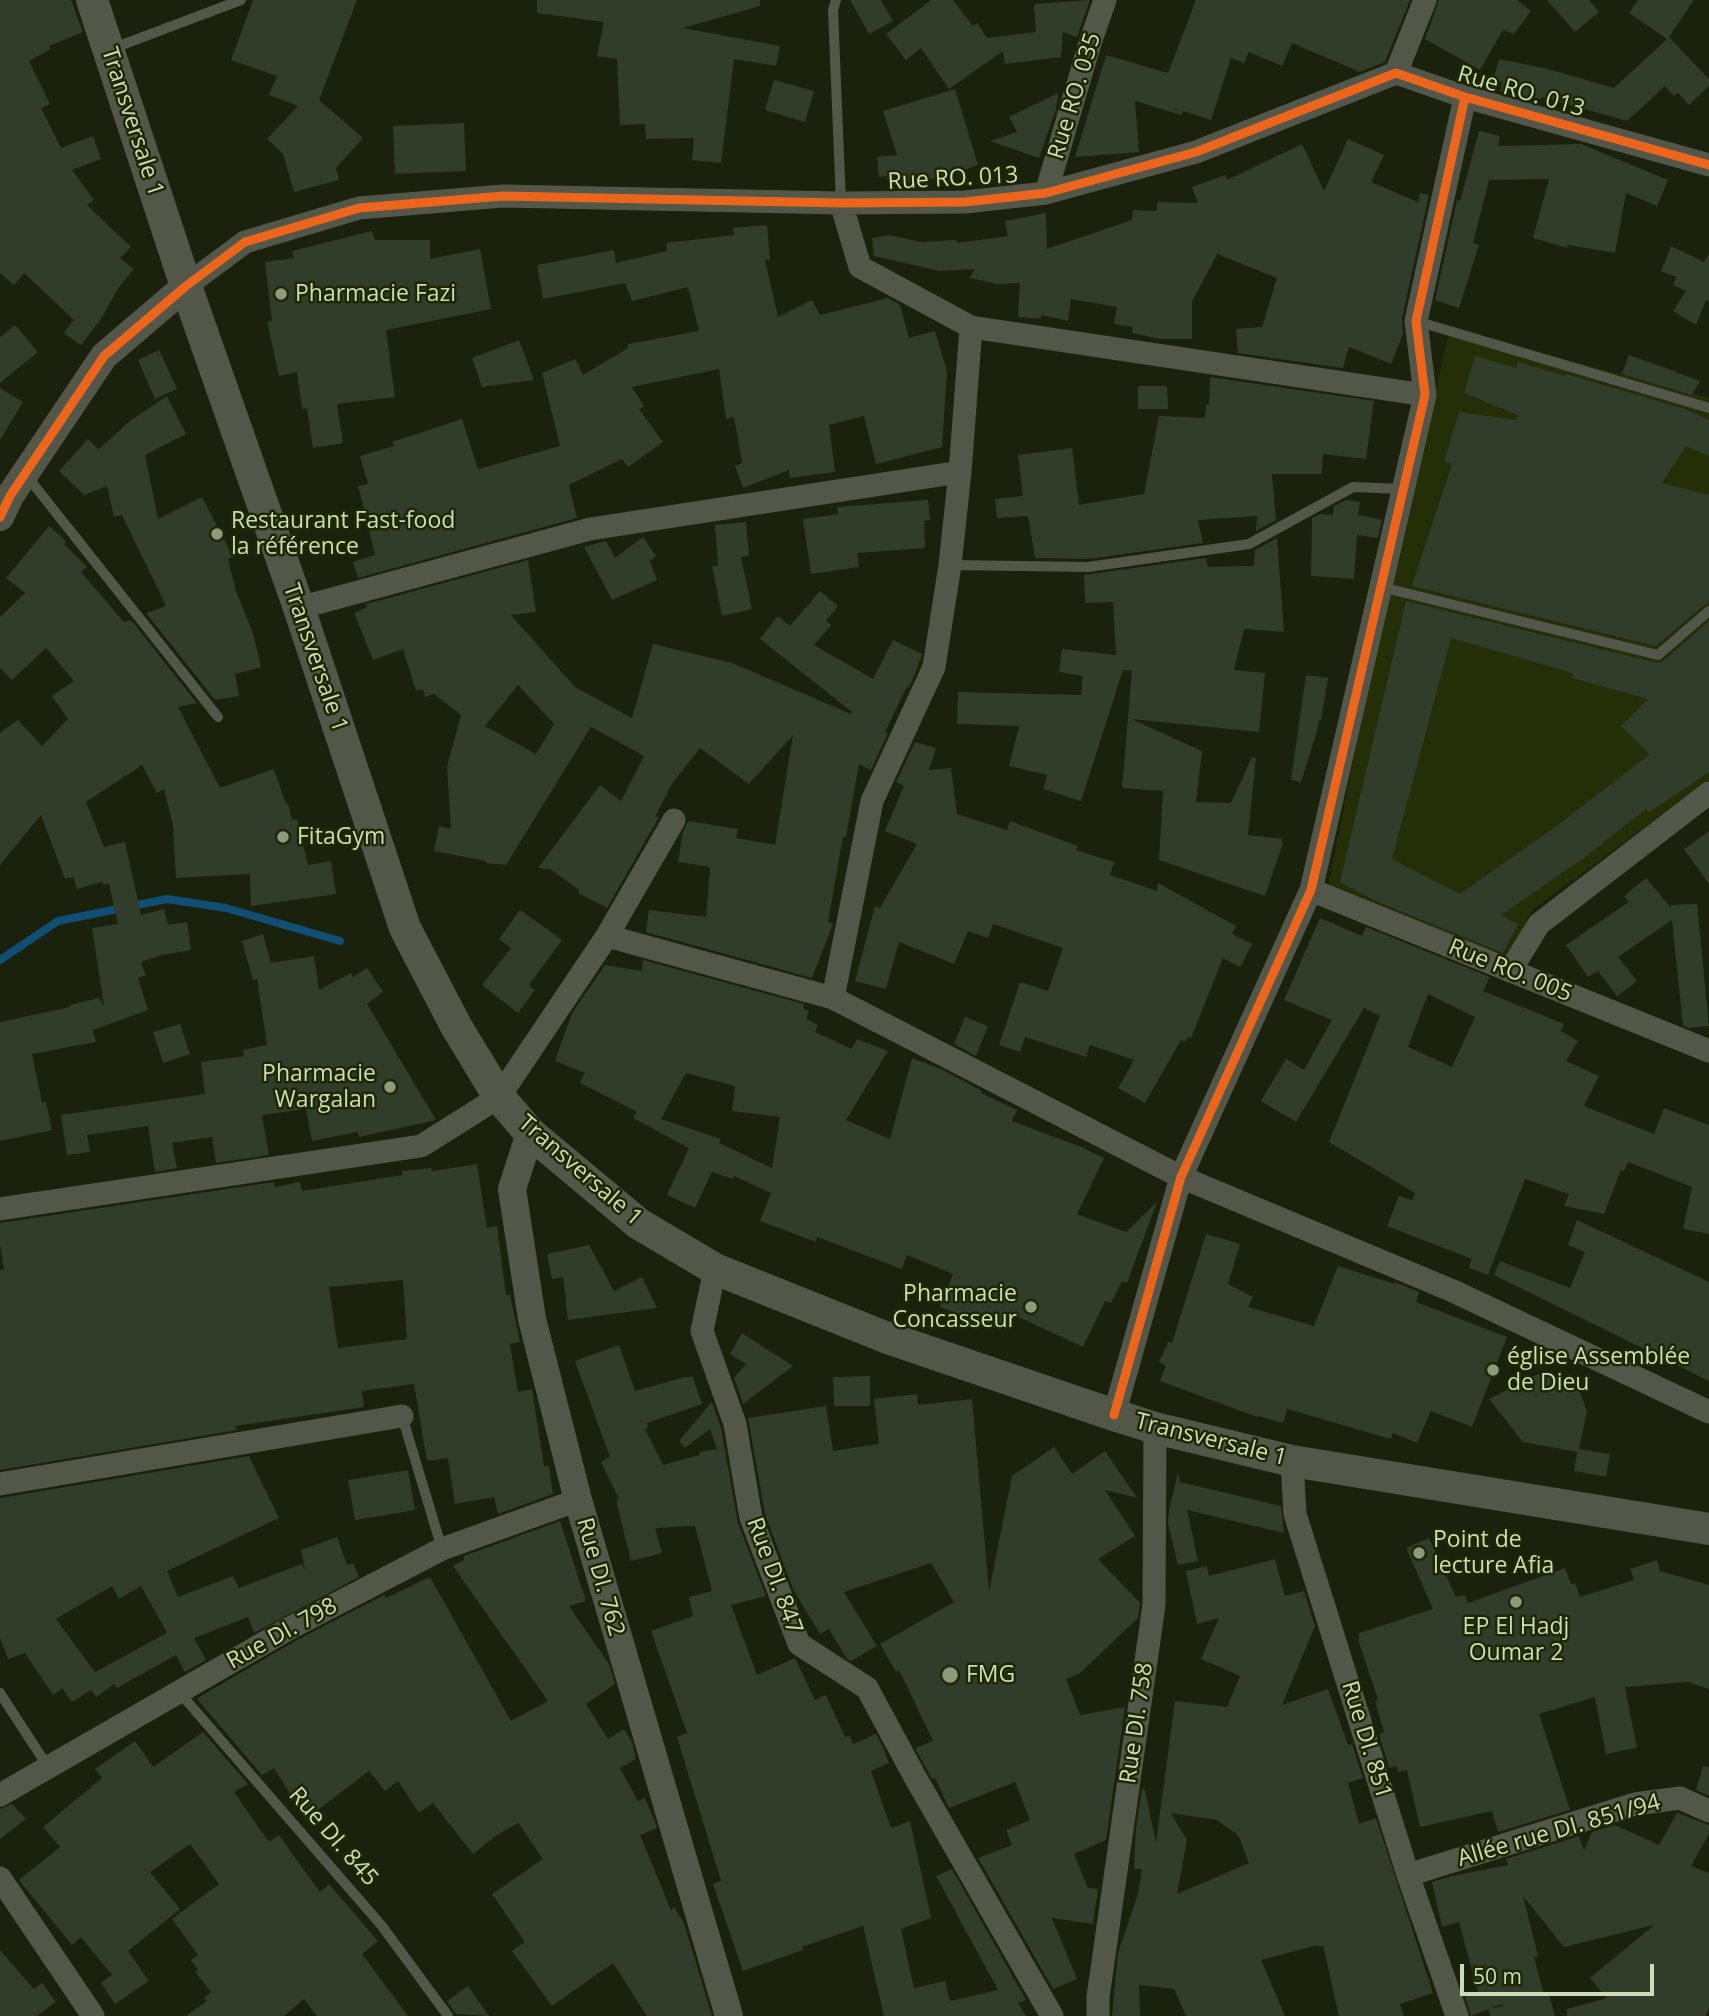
<!DOCTYPE html>
<meta charset="utf-8">
<style>
body{margin:0}
#map{position:relative;width:1709px;height:2016px;overflow:hidden;background:#1a210c;font-family:"Open Sans",sans-serif}
canvas{display:block}
.scale{position:absolute;left:1460px;top:1964px;width:194px;height:32px;box-sizing:border-box;border:4px solid #cedbb8;border-top:0;padding-left:9px;font-size:21px;line-height:24px;white-space:nowrap;color:#cedbb8;-webkit-text-stroke:5px #1e2904;paint-order:stroke}
</style>
<div id="map">
<canvas width="1709" height="2016"></canvas>
<div class="scale">50 m</div>
</div>
<script>
const g = document.querySelector('canvas').getContext('2d');
g.lineJoin = 'round';
function fill(path, color) {
  g.fillStyle = color;
  g.fill(path, 'evenodd');
}
function trace(path, color, width, dash) {
  g.strokeStyle = color;
  g.lineWidth = width;
  g.lineCap = dash ? 'butt' : 'round';
  g.setLineDash(dash || []);
  g.stroke(path);
}
function label(font, color, halo, rows, align = 'center') {
  g.font = font + ' "Open Sans",sans-serif';
  g.lineWidth = 5;
  g.setLineDash([]);
  g.textBaseline = 'middle';
  g.strokeStyle = halo;
  g.fillStyle = color;
  for (const [text, x, y, turn = 0] of rows) {
    g.save();
    g.translate(x, y);
    g.rotate((+turn || 0) * Math.PI / 180);
    g.textAlign = isNaN(turn) ? turn : align;
    if (halo) g.strokeText(text, 0, 0);
    g.fillText(text, 0, 0);
    g.restore();
  }
}
fill(new Path2D(`
 M1450,328L1709,398V780L1532,910L1505,966L1327,891L1376,649Z`), '#242f07');
trace(new Path2D(`
 M0,960L58,921L167,899L226,908L340,941`), '#104e73', 8);
fill(new Path2D(`
 M0,0H71L83,32L49,46L51,49L29,61L50,104L41,108L61,148L93,136L101,159L72,170L94,200L87,205L131,247L120,258L134,269L119,287L101,319L81,345L64,333L74,320L24,273L14,285L0,273Z
 M253,0H357L319,100L363,138L336,168L339,180L294,192L283,154L267,139L298,106L269,95L277,76L231,60Z
 M537,0H760V6L683,28L780,46L776,66L734,59L721,163L692,160L694,138L646,139L645,124L620,125L617,59L597,56L604,22L537,13Z
 M850,0H881L893,21L869,34Z
 M931,0H953L973,26L977,23L987,38L1036,32L1034,4L1090,0L1077,37L1063,32L1061,57L1005,64L1003,51L949,89L921,48L906,60L886,34Z
 M1196,0H1410L1385,62L1360,72L1292,43L1282,66L1249,52L1244,63L1231,58L1211,120L1183,111L1181,115L1135,101L1139,152L1075,157L1106,55L1168,73Z
 M1439,0H1517L1531,11L1514,34L1503,30L1480,70L1425,39Z
 M1547,0H1589L1599,12L1575,32Z
 M1638,0H1694L1669,37L1709,79V86L1689,105L1678,93L1674,96L1665,86L1627,121L1542,97L1541,99L1500,91L1502,83L1494,78L1499,59L1548,69L1614,88L1667,39L1629,13Z
 M774,80L814,91L805,122L765,110Z
 M955,89L978,165L947,176L899,184L897,175L879,177L877,157L897,155L883,111Z
 M1058,93L1056,109L1039,158L990,141L1017,132L1009,117Z
 M464,123L466,171L395,174L393,126Z
 M1479,131L1500,136L1498,146L1581,144L1668,180L1657,206L1626,193L1615,253L1568,245L1567,248L1533,238L1549,179L1489,180L1473,243L1479,245L1459,308L1435,300L1457,200L1460,201Z
 M1348,139L1384,155L1371,182L1418,202L1420,193L1429,195L1402,318L1403,334L1391,364L1349,347L1343,368L1238,353L1236,329L1262,327L1277,278L1217,254L1192,302V339H1160L1132,333L1133,327L1114,324L1117,307L1071,299L1068,321L1041,315V319L1018,317L1020,283L998,284L970,278L975,269L940,271L874,256L872,238L889,235L922,242L956,240L957,243L1008,236L1005,221L1046,213L1047,249L1132,220L1133,210L1157,211V202L1198,203L1192,187L1225,175L1227,180L1302,144L1324,191Z
 M767,225L770,260H765L778,317L812,300L820,315L888,298L900,305L909,338L935,331L947,371L942,447L876,464L864,416L829,425L835,472L790,478L789,470L743,488L735,466L742,463L734,417L726,419L719,369L632,387L644,406L639,409L663,442L628,467L622,459L569,485L577,518L358,578L353,562L375,555L358,486L368,484L360,456L394,446L392,442L462,419L478,469L560,446L542,373L575,359L583,375L628,348V344L699,331L688,287L632,301L625,283L543,299L537,265L614,250L616,263L667,251L666,243L734,235L733,228Z
 M372,231L375,240H430V259L480,249L491,309L386,330L395,397L337,404L343,443L313,448L307,408L302,409L297,372L279,376L267,322L272,321L265,262L294,258L292,251Z
 M1671,246L1704,262L1709,254V302L1706,300L1696,325L1673,311L1686,291L1673,285L1676,277L1661,271Z
 M15,325L38,352L0,383V337Z
 M519,340L534,380L482,387L472,358Z
 M159,350L177,389L155,399L138,360Z
 M1629,355L1677,372L1675,375L1678,373L1700,381L1692,395L1622,374Z
 M1475,356L1516,368L1518,362L1565,376L1566,374L1685,409L1709,420V456L1686,446L1662,483L1709,495V603L1704,605L1656,646L1412,586L1452,464L1444,462L1459,412L1516,420L1518,415L1464,393Z
 M1210,377L1374,401L1366,459L1323,454L1322,474H1272L1276,520L1256,531L1257,516L1198,520L1203,543L1088,559L1035,558L1028,516L997,518L995,499L1023,496L1018,455L1072,448L1079,505L1144,494L1159,416L1205,418L1206,405H1209Z
 M1138,386H1167L1168,409H1138Z
 M0,388L23,402L0,440Z
 M167,396L186,434L145,455L158,519L202,497L233,557L228,559L236,591L253,633L261,667L235,674L239,696L215,700L146,613L166,606L122,515L114,517L107,486L84,495L59,471L88,439L99,449L131,420Z
 M928,500L930,520L924,521L925,548L857,553L859,567L811,574L803,519L838,514L837,507Z
 M1346,500L1360,502L1358,515L1382,520L1378,538L1357,535L1354,579L1311,576L1312,518L1320,514L1333,515L1334,506Z
 M746,522L749,556L741,557L752,609L722,616L712,566H718L715,525Z
 M49,526L66,541L64,544L87,567L81,572L124,622L131,620L197,703L178,707L220,788L274,769L286,804L288,803L292,820L297,819L308,865L331,861L336,894L251,906L250,874L176,878L173,826L164,789L157,793L142,765L86,802L104,847L125,842L141,915L164,909L168,925L187,922L191,950L162,955L141,962L146,975L138,978L148,1010L93,1030L96,1042L32,1054L42,1103L46,1102L52,1130L0,1141V1022L70,1007V1005L99,998L104,1006L92,928L118,924L109,884L103,885L102,882L77,889L73,877L65,879L41,815L0,865V733L18,720L42,746L68,719L52,696L74,681L46,648L12,680L0,668V617L25,593L6,578Z
 M643,537L656,556L650,561L657,580L612,600L584,547L606,541L615,558Z
 M1277,538L1284,632L1244,629L1234,670L1265,673L1259,732L1131,719L1202,751L1196,802L1231,803L1252,757L1256,758L1248,835L1283,839L1281,843H1283L1265,896L1159,860L1163,791L1122,788L1132,671L1123,670L1081,801L1043,789L1047,775L1009,766L1019,726L957,724L958,692L1081,695L1083,676L1059,672L1062,649L1116,655L1113,602L1085,603L1084,575L1206,558L1208,567L1254,566L1255,550Z
 M528,560L536,612L511,615L575,687L632,718L653,644L732,663L851,714L852,712L760,639L778,616L790,626L820,591L838,606L826,621L831,625L814,645L873,679L893,640L922,654L915,674L909,687L907,686L885,732L888,733L871,770L859,764L846,837H843L828,922L833,924L812,978L646,932L649,910L706,917L710,867L678,862L683,832L688,821L738,829L736,838L775,845L793,735L749,784L700,748L671,785L655,817H659L607,908L578,893L579,890L550,869L538,868L600,785L621,801L644,756L591,727L506,865L486,863V861L434,851L439,826L451,829L447,767L461,715L434,694L425,697L423,689L416,691L403,649L373,660L354,613L367,607L366,604ZM518,685L554,724L536,754L485,726Z
 M1406,601L1657,663L1663,661L1709,621V772L1649,812L1646,809L1585,857L1501,915L1518,924L1503,953L1378,902L1340,882ZM1451,638L1573,673L1572,678L1648,699L1621,726L1650,754L1558,825L1460,894L1392,859Z
 M1306,675L1328,678L1321,720H1319L1317,731L1301,782L1291,780Z
 M915,742L936,748L929,770L951,768L957,814L1007,830L1010,821L1078,846L1076,850L1114,862L1110,875L1157,891L1158,883L1236,926L1232,934L1252,944L1240,967L1223,958L1191,1038L1187,1037L1185,1042L1181,1040L1145,1103L1118,1088L1134,1060L1090,1045L1086,1057L1025,1037L1020,1052L999,1045L1020,982L1048,991L1063,948L993,924L988,938L968,931L954,964L899,942L886,989L855,981L875,906L880,908L917,844L885,831L904,786L896,782Z
 M1709,831V884L1684,849Z
 M1646,878L1671,908V905L1697,904L1709,1026L1689,1028L1683,1026L1672,920L1618,957L1637,981L1617,996L1598,971L1588,977L1566,945L1629,902L1624,896Z
 M520,910L562,940L529,985L535,990L518,1013L482,985L511,948L499,939Z
 M1320,918L1362,936L1366,927L1490,977L1483,991L1564,1024L1561,1031L1578,1041L1566,1061L1599,1076L1584,1106L1654,1134L1664,1108L1709,1125V1234L1683,1229L1692,1187L1628,1162L1624,1171L1621,1170L1604,1214L1564,1206L1569,1194L1525,1179L1488,1275L1469,1268L1472,1259L1387,1226L1399,1196L1412,1200L1415,1193L1329,1142L1380,1016L1364,1008L1296,1122L1261,1101L1286,1059L1304,1070L1332,1020L1284,1000ZM1428,994L1475,1017L1452,1067L1408,1047Z
 M263,934L271,963L314,956L319,990L351,973L353,977L367,968L383,992L367,1004L436,1120L359,1137L358,1132L312,1141L306,1109L262,1115L269,1155L216,1163L212,1137L172,1143L177,1168L155,1172L148,1126L87,1135L90,1152L67,1155L61,1115L205,1094L201,1062L244,1056L243,1050L267,1045L257,979L253,980L242,941Z
 M643,960L804,1004L803,1008L809,1011L806,1019L818,1025L815,1032L852,1049L857,1039L888,1051L846,1120L890,1139L912,1058L943,1070L982,1091L981,1093L1017,1110L1012,1121L1081,1147L1104,1158L1077,1214L1126,1232L1157,1202L1127,1283L1122,1281L1111,1303L1105,1301L1083,1347L1008,1312L1001,1330L940,1307L953,1274L907,1255L902,1269L817,1237L816,1242L760,1221L771,1193L734,1176L733,1179L712,1172L695,1208L667,1195L689,1148L633,1118L637,1112L580,1083L585,1073L555,1061L572,1013L605,965L642,971ZM686,1073L735,1086L732,1111L780,1117L772,1168L719,1143L721,1139L661,1119Z
 M965,1017L988,1026L976,1056L954,1044Z
 M180,1024L190,1054L163,1063L153,1032Z
 M477,1164L487,1228L497,1226L506,1295H510L520,1342L510,1344L518,1392L532,1389L544,1466H549L553,1494L498,1514L494,1497L455,1504L448,1458L427,1461L414,1384L362,1391L364,1407L235,1426L237,1430L0,1470V1270H4L0,1245V1223L274,1182L275,1187L300,1182L302,1191L402,1175V1171L431,1168L432,1171ZM403,1280L407,1339L338,1348L329,1287Z
 M1577,1220L1709,1282V1381L1494,1275L1500,1261L1570,1288L1585,1252L1568,1245Z
 M1206,1234L1240,1244L1228,1284L1253,1297L1248,1307L1314,1326L1338,1266L1395,1284V1282L1419,1292L1416,1302L1507,1337L1472,1427L1431,1411L1417,1443L1393,1433L1391,1439L1287,1409L1283,1423L1258,1416L1257,1417L1160,1381L1166,1366L1159,1362L1168,1342L1172,1343Z
 M589,1245L614,1291L642,1277L657,1308L568,1320L563,1277L552,1279L547,1254Z
 M742,1333L793,1366L743,1404L734,1378L746,1364L730,1354Z
 M619,1345L635,1391L685,1377H693L702,1404L647,1423L648,1428L645,1429L663,1465L700,1455L699,1452L717,1449L710,1429L685,1448L679,1441L712,1402L721,1428L738,1523L766,1596L731,1605L757,1675L795,1658L815,1700L826,1695L845,1737L850,1736L853,1744L876,1734L883,1747L889,1763L871,1771L891,1828L910,1821L931,1918L901,1929L914,1988L945,1981L950,2001L998,1990L936,1876L952,1869L1026,2000L1018,2003L1026,2016H884L863,1926L802,1947L803,1950L743,1971L713,1884L721,1881L677,1737L687,1733L651,1631L693,1616L689,1597L712,1591L695,1526L655,1528L662,1553L631,1561L616,1500L619,1499L601,1462L610,1457L575,1361Z
 M1538,1374L1576,1382L1587,1411L1579,1449L1610,1454L1606,1477L1574,1471L1577,1452L1523,1442L1489,1399Z
 M870,1376V1406H834L833,1377Z
 M917,1394L918,1405L972,1399L989,1591L1012,1476L1054,1447L1072,1474L1105,1451L1137,1498L1105,1490L1135,1536L1098,1559L1140,1603L1138,1618L1079,1674L1066,1679L1080,1715L1125,1707L1106,1840L1074,1854L1088,1888L1098,1889L1093,1924L1052,1918L1077,1979L1053,1989L978,1858L1012,1845L1006,1830L1030,1820L1015,1782L949,1808L935,1778L932,1779L915,1748L933,1741L899,1670L896,1672L880,1644L954,1602L931,1563L844,1592L877,1646L851,1661L847,1659L829,1629L820,1634L793,1589L765,1514L748,1418L826,1406L833,1451L879,1444L874,1399Z
 M249,1456L279,1518L167,1571L178,1597L233,1576L239,1588L302,1564L305,1571L301,1550L337,1537L347,1565L353,1563L359,1577L254,1633L248,1617L194,1638L206,1660L185,1672L176,1655L117,1688L114,1684L96,1697L91,1690L72,1702L62,1688L53,1695L25,1653L8,1659L0,1638V1498ZM112,1586L119,1599L141,1586L167,1633L95,1672L56,1619Z
 M408,1470L415,1510L355,1520L348,1480Z
 M1178,1472L1180,1482L1281,1506L1284,1533L1187,1510L1198,1561L1178,1565L1168,1523L1169,1511Z
 M560,1521L586,1601L569,1606L609,1664L615,1684L586,1704L608,1739L624,1729L632,1742L636,1759L620,1768L638,1801L645,1798L655,1822L657,1828L640,1835L671,1910L674,1907L684,1923L712,2016H647L613,1963L552,2006L512,1951L525,1942L492,1894L543,1859L518,1823L497,1835L473,1854L433,1803L419,1813L398,1781L385,1791L369,1771L306,1819L274,1768L262,1775L198,1700L199,1697L297,1640L384,1595L386,1598L430,1577L511,1721L548,1701L453,1566L464,1560V1556Z
 M1429,1538L1456,1597L1465,1595L1468,1603L1565,1568L1571,1584L1575,1583L1580,1597L1634,1580L1630,1569L1657,1560L1660,1571L1709,1585V1689L1688,1682L1625,1687L1637,1748L1606,1754L1595,1697L1539,1714L1570,1810L1498,1832L1492,1811L1420,1827L1407,1770L1398,1772L1396,1766L1389,1768L1379,1734L1384,1732L1375,1701L1378,1700L1359,1642V1633L1433,1609L1406,1548Z
 M1275,1559L1285,1596L1304,1591L1315,1626L1282,1705L1328,1689L1348,1745L1352,1744L1363,1778L1348,1783L1359,1824L1376,1818L1433,1993L1400,2004L1404,2016H1339L1323,1945L1319,1947L1318,1945L1261,1960L1285,2016H1186L1174,1989L1139,1985L1140,2016H1112L1118,1953L1138,1894L1142,1869H1134L1136,1828L1142,1789L1145,1790L1156,1843L1175,1701L1227,1707L1240,1676L1201,1659L1219,1618L1197,1624L1186,1571L1207,1566L1209,1576ZM1171,1813L1217,1820L1238,1835L1249,1863L1177,1894L1187,1840Z
 M203,1732L248,1784L234,1792L269,1842L279,1835L320,1892L329,1884L378,1941L362,1954L408,2016H317L304,1999L284,2016H186L207,2001L204,1998L211,1992L195,1972L198,1970L191,1960L198,1955L172,1919L219,1884L190,1844L150,1872L180,1909L128,1951L149,1981L115,2004L101,1983L112,1975L81,1937L72,1945L19,1880L60,1847L43,1827L102,1778L95,1769L135,1741L153,1767Z
 M1703,1766L1709,1767V1796L1696,1790Z
 M12,1804L26,1819L0,1839V1809Z
 M1677,1813L1709,1825V1834L1691,1866L1709,1873V2007L1706,2016H1567V2009L1607,1998L1590,1978L1654,1925L1564,1947L1523,1896L1538,1956L1534,1957L1544,1995L1549,1994L1555,2016H1490L1489,2009L1503,2006L1502,2004L1471,2016L1465,1997L1478,1992L1459,1922L1442,1927L1432,1882L1452,1876L1508,1865L1506,1859L1579,1836L1584,1851L1592,1832L1615,1825L1659,1845Z
 M0,1950L34,1989L42,1983L56,2002L37,2016H0Z
 M468,1986L489,2016L456,2014L447,2001Z`), '#303d2a');
trace(new Path2D(`
 M836,0L833,10L841,203
 M111,49L241,0
 M1416,321L1709,408
 M26,475L218,717
 M950,565L1088,567L1249,544L1353,487L1403,489
 M1381,587L1658,655L1709,611
 M402,1416L442,1549
 M179,1692L382,1926L448,2016
 M0,1693L48,1767`), '#525749', 10);
trace(new Path2D(`
 M1396,73L1425,0
 M1046,193L1090,43L1105,0
 M841,203L860,267L971,327L1425,395
 M186,286L245,242L359,208L503,196L841,203L965,202L1046,193L1196,152L1396,73L1465,97L1709,165
 M299,608L590,529L960,472
 M1311,890L1709,1051
 M607,936L833,998L1181,1177L1453,1291L1709,1412
 M1510,971L1539,924L1709,793
 M833,998L872,801L934,667L950,565L960,472L971,327
 M0,1209L421,1146L499,1097L607,936L674,820
 M715,1269L702,1331L735,1424L751,1518L799,1644L867,1688L915,1777L1052,2016
 M1114,1415L1181,1177L1311,890L1425,395L1416,321L1465,97
 M1292,1461L1295,1514L1408,1875L1457,2016
 M0,1484L402,1416
 M0,1795L290,1628L442,1549L578,1500
 M1408,1875L1635,1804L1680,1798L1709,1811
 M0,1878L93,2016
 M1098,2016V1997L1154,1605L1155,1428`), '#525749', 23);
trace(new Path2D(`
 M0,517L10,496L104,356L186,286
 M530,1133L512,1189L532,1319L578,1500L729,2016`), '#525749', 28);
trace(new Path2D(`
 M92,0L186,286L299,608L405,928L456,1026L499,1097L530,1133L639,1224L715,1269L885,1337L1114,1415L1155,1428L1292,1461L1709,1529`), '#525749', 32);
trace(new Path2D(`
 M0,517L10,496L104,356L186,286L245,242L359,208L503,196L841,203L965,202L1046,193L1196,152L1396,73L1465,97L1709,165
 M1114,1415L1181,1177L1311,890L1425,395L1416,321L1465,97`), '#eb651d', 9);
for (const [x, y, r, color] of [
 [281,294,7,"#8f9a7c"],
 [217,534,7,"#8f9a7c"],
 [283,837,7,"#8f9a7c"],
 [390,1087,7,"#8f9a7c"],
 [1031,1307,7,"#8f9a7c"],
 [1493,1370,7,"#8f9a7c"],
 [1419,1553,7,"#8f9a7c"],
 [1516,1602,7,"#8f9a7c"],
 [950,1675,9,"#8f9a7c"]
]) {
  const dot = new Path2D();
  dot.arc(x, y, r, 0, 2 * Math.PI);
  g.fillStyle = color;
  g.fill(dot);
  trace(dot, '#1e2904', 2.5);
}
label('23px', '#cedbb8', '#1e2904', [
 ["Rue RO. 013",1521,92,16],
 ["Rue RO. 035",1075,96,-73],
 ["Transversale 1",132,122,72],
 ["Rue RO. 013",953,179,-3],
 ["Transversale 1",315,658,71],
 ["Rue RO. 005",1510,971,22],
 ["Transversale 1",580,1171,41],
 ["Transversale 1",1211,1440,14],
 ["Rue DI. 847",774,1576,70],
 ["Rue DI. 762",600,1577,74],
 ["Rue DI. 798",282,1634,-29],
 ["Rue DI. 758",1137,1723,-82],
 ["Rue DI. 851",1366,1740,73],
 ["Allée rue DI. 851/94",1559,1831,-16],
 ["Rue DI. 845",333,1837,49]
]);
label('23px', '#cedbb8', '#1e2904', [
 ["Pharmacie Fazi",295,294],
 ["Restaurant Fast-food",231,521],
 ["la référence",231,547],
 ["FitaGym",297,837],
 ["Pharmacie",376,1074,"right"],
 ["Wargalan",376,1100,"right"],
 ["Pharmacie",1017,1294,"right"],
 ["Concasseur",1017,1320,"right"],
 ["église Assemblée",1507,1357],
 ["de Dieu",1507,1383],
 ["Point de",1433,1540],
 ["lecture Afia",1433,1566],
 ["EP El Hadj",1516,1627,"center"],
 ["Oumar 2",1516,1653,"center"],
 ["FMG",966,1675]
], 'left');
</script>
